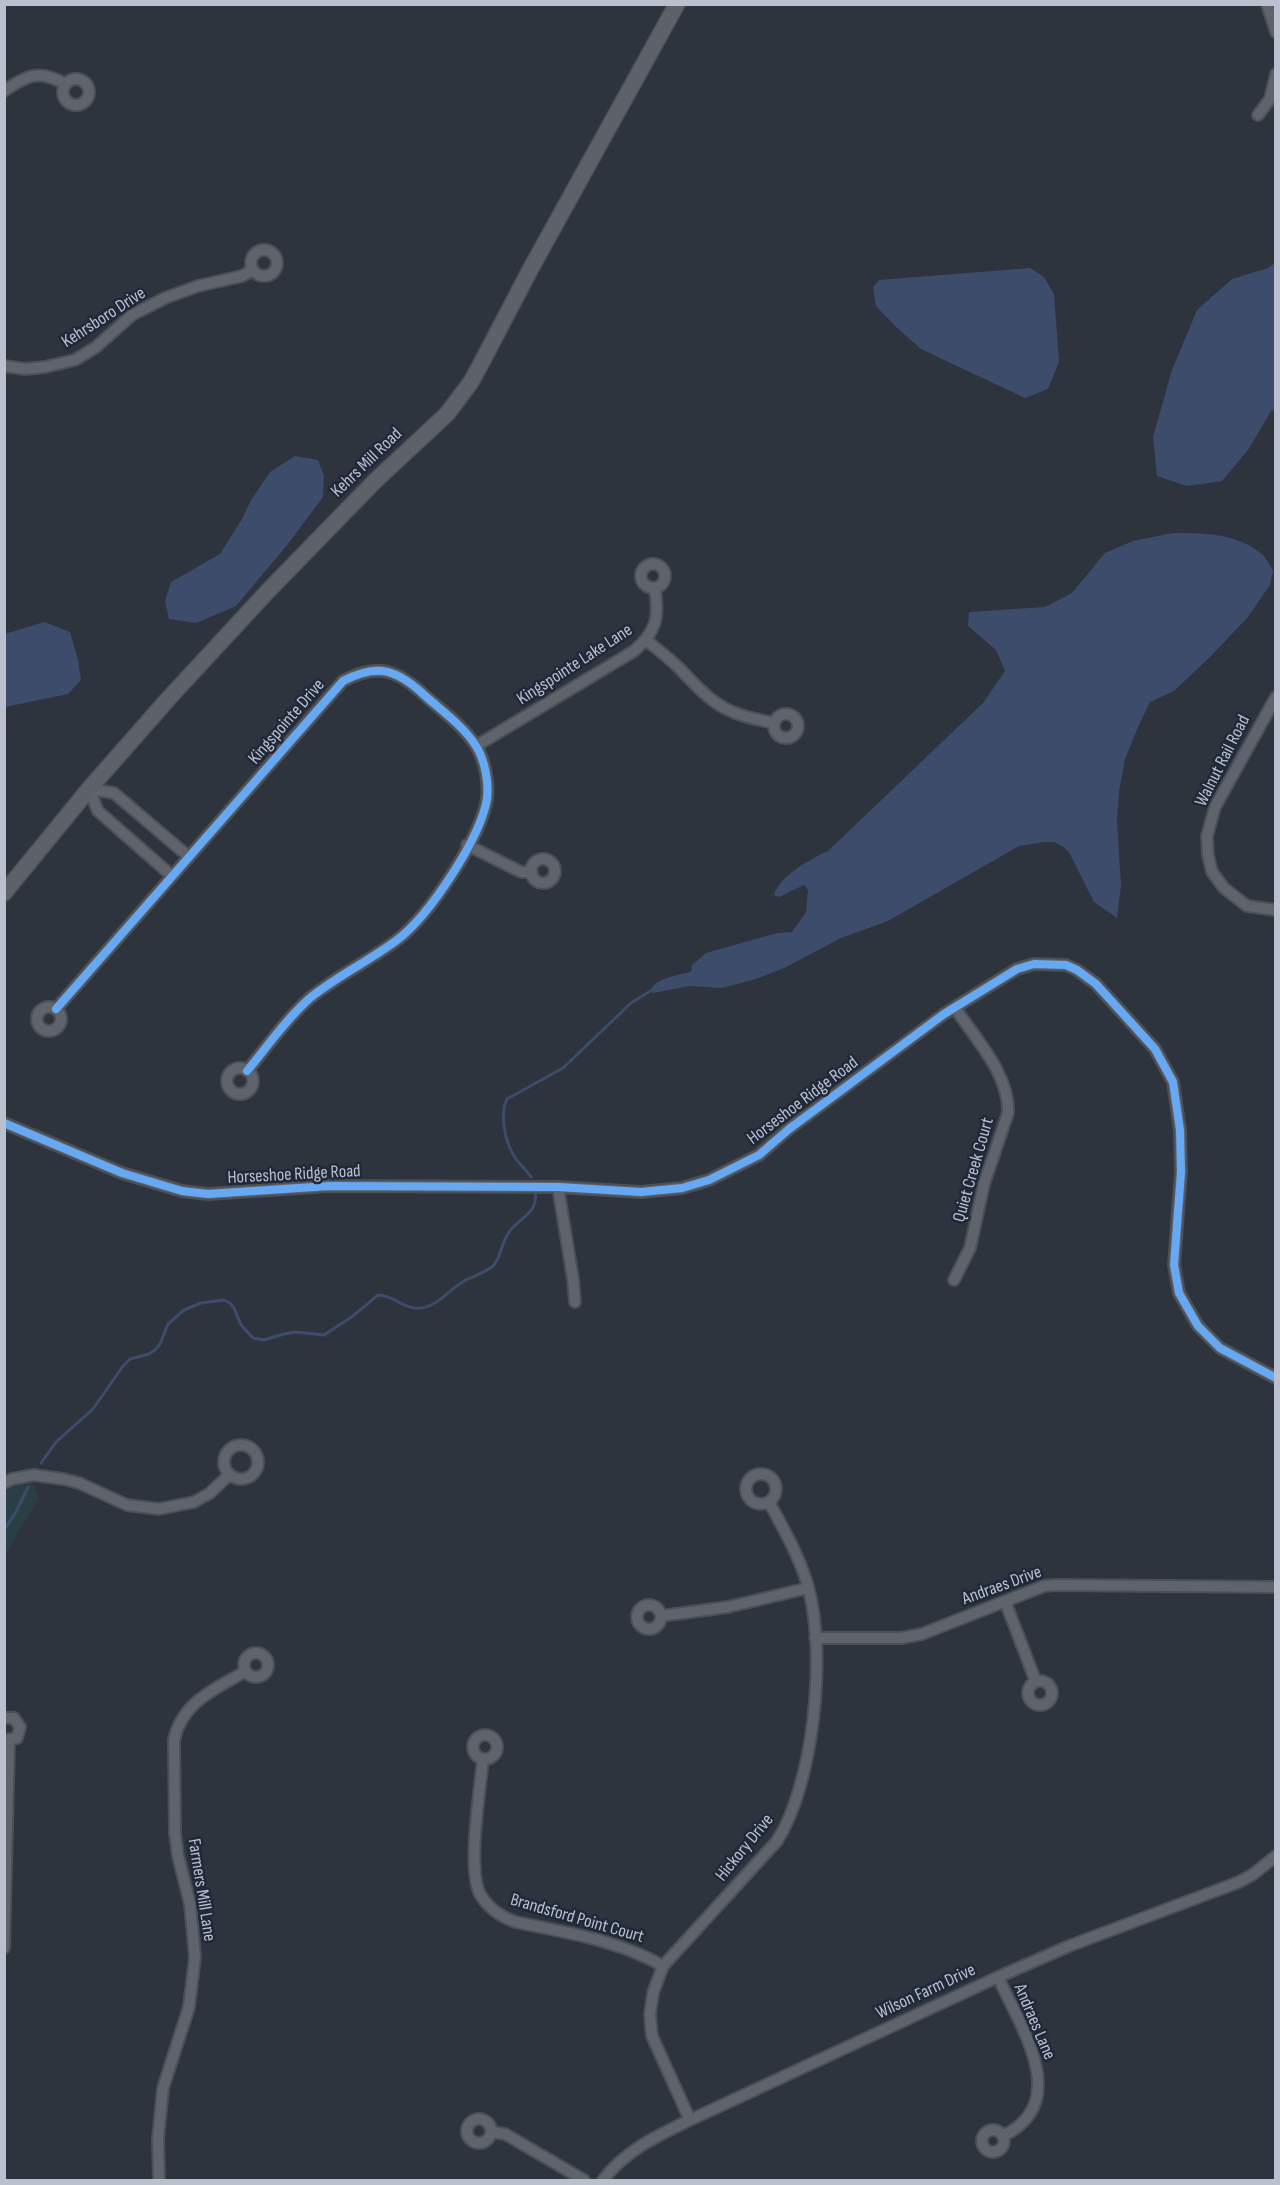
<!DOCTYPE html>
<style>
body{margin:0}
#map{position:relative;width:1280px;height:2185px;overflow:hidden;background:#2e343e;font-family:"Sofia Sans Condensed",sans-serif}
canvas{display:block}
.frame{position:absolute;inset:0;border:6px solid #bac0ce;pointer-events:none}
</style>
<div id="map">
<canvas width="1280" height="2185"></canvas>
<div class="frame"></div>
</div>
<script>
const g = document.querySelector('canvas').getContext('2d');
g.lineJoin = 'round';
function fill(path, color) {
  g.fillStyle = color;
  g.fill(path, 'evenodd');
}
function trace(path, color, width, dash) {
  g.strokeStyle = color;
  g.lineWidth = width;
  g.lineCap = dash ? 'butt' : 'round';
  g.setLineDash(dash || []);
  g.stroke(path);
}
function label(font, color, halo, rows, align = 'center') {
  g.font = font + ' "Sofia Sans Condensed",sans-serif';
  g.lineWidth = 5;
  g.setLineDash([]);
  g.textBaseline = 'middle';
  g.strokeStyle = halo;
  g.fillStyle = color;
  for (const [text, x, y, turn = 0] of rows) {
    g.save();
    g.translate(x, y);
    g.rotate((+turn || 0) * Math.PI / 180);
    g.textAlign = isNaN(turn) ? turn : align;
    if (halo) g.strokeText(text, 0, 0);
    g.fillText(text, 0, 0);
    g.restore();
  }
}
fill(new Path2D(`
 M31,1481L39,1497L5,1556V1491L8,1488Z`), '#2a3f45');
fill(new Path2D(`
 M1275,263V409L1271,411L1248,450L1222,481L1187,486L1157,476L1153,437L1172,370L1197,310L1232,279L1268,268Z
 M1030,268L1044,277L1054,294L1059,362L1048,389L1025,398L921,349L895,326L876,306L873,287L879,280Z
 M295,456L318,460L324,476L323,497L288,544L236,606L196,623L169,619L165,601L171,582L220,554L242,519L251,500L270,472Z
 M1173,533C1204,533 1238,533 1263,555C1267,559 1270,566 1273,571L1270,585L1247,618L1210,657L1174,691L1150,702L1138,727L1125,759L1119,791L1117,821L1121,885L1117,918L1094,902L1069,852L1062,846L1054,842H1044L1019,846L888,921L841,938L784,968L756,979L722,988L690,986L653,993L652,987C661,977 678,975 691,972L692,965L706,953L777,933L792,932L806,912L808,890L804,885L779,897L774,895C780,875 811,859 828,851L983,703L1005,671L996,650L968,626L969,612L1045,607L1072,593L1105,553L1133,541Z
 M44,622L70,632L78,660L81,680L68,694L5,707V634Z`), '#3c4c6a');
trace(new Path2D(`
 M531,1177C527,1170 520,1165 516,1159C505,1143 499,1115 507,1099L563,1068L631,1003L652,990
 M41,1463L56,1442L93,1409L123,1366L130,1359L149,1354L156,1349L160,1344L168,1324L184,1310L201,1303L224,1300L230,1303L234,1308L241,1325L253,1338L264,1340L284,1334L295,1332L324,1335L353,1316L378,1295C394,1295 404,1310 421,1308C438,1306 450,1289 464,1281C473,1276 485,1273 493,1266C502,1256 501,1243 509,1232C519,1218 539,1213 535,1192
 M4,1530L16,1512L28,1487`), '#3c4c6a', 3);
const minor = new Path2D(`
 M1267,4L1276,32
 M63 92a13 13 0 1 1 26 0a13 13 0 1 1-26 0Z
 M4,91C27,75 40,69 65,84
 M1258,115L1270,99L1276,74
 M251 263a13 13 0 1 1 26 0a13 13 0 1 1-26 0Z
 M4,366L25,369L45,367L75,360L96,347L132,315L165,298L198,286L242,276L253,270
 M641 576a12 12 0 1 1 24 0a12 12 0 1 1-24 0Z
 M646,640C657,649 669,658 679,668C696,685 710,703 733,712C747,718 760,720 774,723
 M1276,697L1215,807L1207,836L1208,855L1212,872L1224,888L1247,906L1276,910
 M774 726a12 12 0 1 1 24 0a12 12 0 1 1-24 0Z
 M476,746L634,651C657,631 659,618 655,588
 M89,789L114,793L189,857
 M89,789L98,811L172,876
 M467,845L521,872H532
 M531 871a12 12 0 1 1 24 0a12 12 0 1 1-24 0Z
 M37 1019a12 12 0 1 1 24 0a12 12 0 1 1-24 0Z
 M56,1009L343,681C375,664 394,668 421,692C438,708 463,725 476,746C485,760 489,783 487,799C480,839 429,916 397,940C369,961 337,976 310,998C286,1019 267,1047 247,1071
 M227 1081a13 13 0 1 1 26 0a13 13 0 1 1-26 0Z
 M4,1123L122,1173L182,1191L208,1194L329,1186L558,1187L641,1192L682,1188L709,1180L759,1155L789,1129L944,1014L1017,969L1034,964L1066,965L1077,970L1096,984L1155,1049L1173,1082L1180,1130L1181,1172L1174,1265L1179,1293L1198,1326L1220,1348L1276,1378
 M558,1187L573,1279L575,1302
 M954,1280L970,1248L984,1184L1008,1113C1010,1075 975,1038 955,1008
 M224 1462a17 17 0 1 1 34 0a17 17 0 1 1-34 0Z
 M746 1489a15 15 0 1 1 30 0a15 15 0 1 1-30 0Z
 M4,1483L12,1479L34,1475L63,1479L79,1483L127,1505L159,1509L194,1502L210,1493L229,1475
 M1005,1601L1036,1682
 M637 1617a12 12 0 1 1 24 0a12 12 0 1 1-24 0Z
 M661,1616L728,1607L808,1588
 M815,1638H901L922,1634L1044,1586L1055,1585L1276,1587
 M244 1665a12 12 0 1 1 24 0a12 12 0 1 1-24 0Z
 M1028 1693a12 12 0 1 1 24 0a12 12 0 1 1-24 0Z
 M4,1718H14L20,1727L17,1738L5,1740
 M473 1747a12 12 0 1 1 24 0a12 12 0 1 1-24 0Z
 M483,1759C480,1791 467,1868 480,1894C488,1908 501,1917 516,1922C567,1933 618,1940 663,1966
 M4,1948L9,1741
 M998,1977C1020,2026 1073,2102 1003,2136
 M467 2131a12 12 0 1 1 24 0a12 12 0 1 1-24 0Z
 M690,2120L652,2036L650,2014L653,1993L663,1966L777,1841C814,1783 826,1656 809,1590C801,1559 784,1530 769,1502
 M982 2141a11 11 0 1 1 22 0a11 11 0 1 1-22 0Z
 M491,2132L505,2134L584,2180
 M159,2180L158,2139L163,2088L189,2007L195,1957L190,1904L178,1856L175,1834L174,1740C182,1702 215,1689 246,1671
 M603,2180C626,2150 657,2136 690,2120L998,1977L1069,1946L1239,1882L1252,1875L1276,1856`);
const secondary = new Path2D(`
 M4,893L89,789L169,698L267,592L375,481L447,414L471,382L484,358L530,270L677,4`);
trace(minor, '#4b4f56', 14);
trace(secondary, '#4b4f56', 18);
trace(minor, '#5f636b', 10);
trace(secondary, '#5d616a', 15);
trace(new Path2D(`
 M56,1009L343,681C375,664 394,668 421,692C438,708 463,725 476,746C485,760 489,783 487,799C480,839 429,916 397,940C369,961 337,976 310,998C286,1019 267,1047 247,1071
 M4,1123L122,1173L182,1191L208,1194L329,1186L558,1187L641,1192L682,1188L709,1180L759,1155L789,1129L944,1014L1017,969L1034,964L1066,965L1077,970L1096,984L1155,1049L1173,1082L1180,1130L1181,1172L1174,1265L1179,1293L1198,1326L1220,1348L1276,1378`), '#66a8f1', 8);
label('18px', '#bac0ce', '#20293a', [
 ["Kehrsboro Drive",104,318,-33],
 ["Kehrs Mill Road",367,463,-44],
 ["Kingspointe Lake Lane",575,665,-33],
 ["Kingspointe Drive",287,722,-49],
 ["Walnut Rail Road",1223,761,-63],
 ["Horseshoe Ridge Road",803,1101,-37],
 ["Quiet Creek Court",974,1170,-74],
 ["Horseshoe Ridge Road",294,1175,-3],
 ["Andraes Drive",1002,1586,-20],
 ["Hickory Drive",745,1848,-51],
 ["Farmers Mill Lane",201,1890,81],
 ["Brandsford Point Court",577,1919,16],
 ["Wilson Farm Drive",926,1992,-25],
 ["Andraes Lane",1034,2022,67]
]);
</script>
